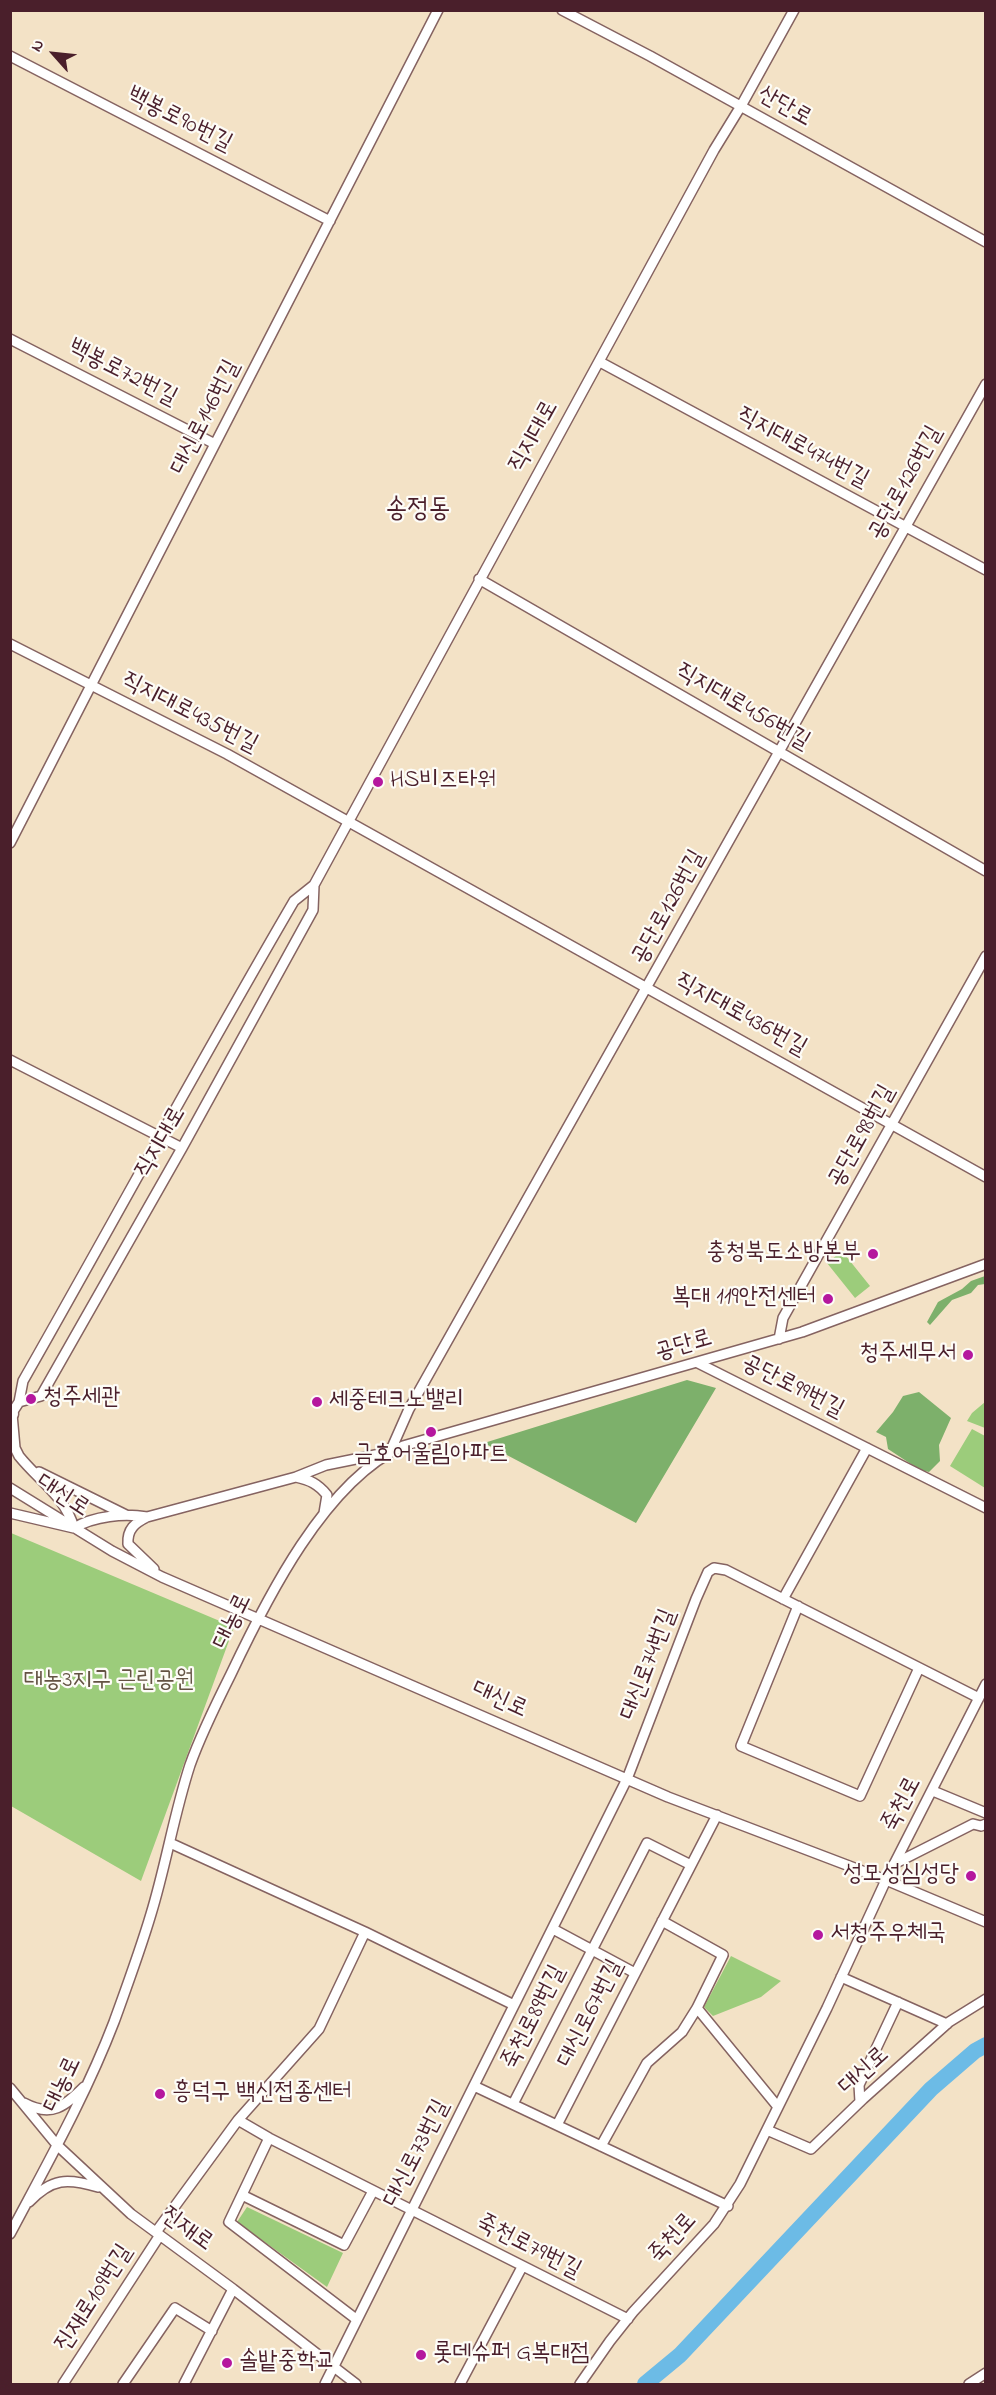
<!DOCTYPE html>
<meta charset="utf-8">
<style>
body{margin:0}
#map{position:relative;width:996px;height:2395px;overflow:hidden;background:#f3e2c6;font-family:"Indie Flower",sans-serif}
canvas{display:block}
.frame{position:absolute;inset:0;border:12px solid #4a1f2b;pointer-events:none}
.north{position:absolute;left:24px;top:24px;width:60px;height:60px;-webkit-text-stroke:4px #fdfcf7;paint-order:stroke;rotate:297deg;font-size:16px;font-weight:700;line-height:24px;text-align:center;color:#4a1f2b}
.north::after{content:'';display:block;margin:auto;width:21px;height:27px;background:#4a1f2b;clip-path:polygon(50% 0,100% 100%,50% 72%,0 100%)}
</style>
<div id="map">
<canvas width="996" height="2395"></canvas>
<div class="frame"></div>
<div class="north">N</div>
</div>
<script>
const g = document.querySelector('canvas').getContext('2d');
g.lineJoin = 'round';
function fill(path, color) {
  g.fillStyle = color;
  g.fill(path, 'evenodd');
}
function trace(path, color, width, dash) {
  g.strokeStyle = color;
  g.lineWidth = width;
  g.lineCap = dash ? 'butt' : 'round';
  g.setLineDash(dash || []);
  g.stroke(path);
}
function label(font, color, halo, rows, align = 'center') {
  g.font = font + ' "Indie Flower","Poor Story",sans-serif';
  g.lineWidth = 4.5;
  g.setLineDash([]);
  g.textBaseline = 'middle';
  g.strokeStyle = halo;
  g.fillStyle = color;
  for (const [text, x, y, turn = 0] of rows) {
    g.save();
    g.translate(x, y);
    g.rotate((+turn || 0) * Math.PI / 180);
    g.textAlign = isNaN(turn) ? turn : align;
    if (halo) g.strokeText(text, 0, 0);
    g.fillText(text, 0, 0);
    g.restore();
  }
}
fill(new Path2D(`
 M842,1251L870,1286L855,1298L827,1263Z
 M985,1402V1428L967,1421L972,1413Z
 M972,1429L985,1436V1488L950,1466Z
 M11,1533L234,1627L141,1881L11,1806Z
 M731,1956L781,1981L761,1997L713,2016L704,2007Z
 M247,2207L343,2253L327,2287L237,2222Z`), '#9ccc7b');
fill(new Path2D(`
 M985,1276V1284L978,1285L971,1293L952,1300L930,1325L927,1322L938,1302L962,1289L971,1281Z
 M687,1380L716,1388L636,1523L484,1443Z
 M919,1392L951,1418L939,1445L940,1461L929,1472L920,1470L888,1449L886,1437L876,1432L893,1412L903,1396Z`), '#7db06b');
trace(new Path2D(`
 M645,2384L680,2355L931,2089L975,2051L986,2045`), '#6cbbe6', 16);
const minor = new Path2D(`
 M562,10L650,56L986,242
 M10,56L330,221
 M10,339L215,444
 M600,362L986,570
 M479,579L986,871
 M10,644L227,754L986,1177
 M10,843L438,10
 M10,1060L182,1148
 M779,1339L783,1318L986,956
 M698,1363L986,1508
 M19,1402L41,1396L182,1148L313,910L314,885
 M12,1414L15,1448L19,1456C39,1481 65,1496 74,1528
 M10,1416L19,1402L23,1381C114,1221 201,1060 294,901L314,885L714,150L741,106L794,10
 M390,1452L409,1409L986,384
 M39,1472L126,1515
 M296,1477C310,1480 318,1484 327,1495L324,1513
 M10,1488L112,1551L162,1577L668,1797L886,1880L986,1922
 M10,1513L74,1528C94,1516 124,1513 147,1517
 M154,1569L128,1544C127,1529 135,1523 147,1517L296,1477L326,1465L385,1453
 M783,1599L867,1448
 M798,1606L741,1746L860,1796L919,1668
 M933,1791L986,1813
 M170,1843L365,1932L514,2005
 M894,1864L973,1824L981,1826L986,1824
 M553,1929L635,1973
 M841,1977L947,2024
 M697,2008L778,2107
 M474,2086L728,2206
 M10,2088L57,2145L131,2214L233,2289L356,2384
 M860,2102L859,2085L898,2002
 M24,2103C52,2118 65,2106 84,2087
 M513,2104L647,1843L691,1865
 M238,2120L269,2138
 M557,2125L717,1815
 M767,2130L811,2149L863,2099L949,2022L986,1999
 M601,2146L647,2063L682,2032L697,2008L723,1955L662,1921
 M242,2195L344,2245L373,2191
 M29,2202C52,2178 67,2178 98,2187
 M156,2232L238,2120L319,2029L365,1932
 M10,2234C47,2164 86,2095 114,2022C127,1986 140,1951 151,1914C166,1865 174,1814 190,1765C201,1734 216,1704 231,1674C266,1600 325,1481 403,1446L802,1332L986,1264
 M356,2319L229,2222L269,2138L628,2319
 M63,2384L160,2235
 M123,2384L175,2308L212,2331
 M184,2384L233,2289
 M325,2384L627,1779L696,1599L708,1572L714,1568L726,1570L979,1698
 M460,2384L522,2267
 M580,2384L610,2341L633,2312L714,2224L740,2184L827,2008L886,1880L986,1684
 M969,2384L986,2373`);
const major = new Path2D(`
 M10,1414H12`);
trace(minor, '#856361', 12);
trace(major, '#856361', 15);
trace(minor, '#fff', 9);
trace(major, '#fff', 12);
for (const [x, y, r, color] of [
 [378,782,6,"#b5179e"],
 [873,1254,6,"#b5179e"],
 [828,1299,6,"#b5179e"],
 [968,1355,6,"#b5179e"],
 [31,1399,6,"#b5179e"],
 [317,1402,6,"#b5179e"],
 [431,1432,6,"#b5179e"],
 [971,1876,6,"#b5179e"],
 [818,1935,6,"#b5179e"],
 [160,2094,6,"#b5179e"],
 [421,2355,6,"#b5179e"],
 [227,2363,6,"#b5179e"]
]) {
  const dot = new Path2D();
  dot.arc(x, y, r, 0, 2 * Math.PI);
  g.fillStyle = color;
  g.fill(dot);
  trace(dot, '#fdfcf7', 2);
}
label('24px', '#4a1f2b', '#fdfcf7', [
 ["산단로",784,108,29],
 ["백봉로90번길",179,121,27],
 ["백봉로72번길",122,374,27],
 ["대신로146번길",207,418,-63],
 ["직지대로",535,437,-61],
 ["직지대로474번길",802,449,28],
 ["공단로126번길",907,484,-61],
 ["직지대로456번길",742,708,30],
 ["직지대로435번길",189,714,27],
 ["공단로126번길",670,908,-61],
 ["직지대로436번길",740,1016,29],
 ["공단로98번길",863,1137,-61],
 ["직지대로",162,1143,-60],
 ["공단로",684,1347,-16],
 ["공단로99번길",792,1388,27],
 ["대신로",62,1497,33],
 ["대농로",234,1622,-64],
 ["대신로74번길",650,1665,-69],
 ["대신로",499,1701,24],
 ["죽천로",903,1805,-62],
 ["대신로67번길",592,2014,-63],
 ["죽천로89번길",535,2018,-63],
 ["대신로",865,2072,-42],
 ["대농로",64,2085,-65],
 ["대신로73번길",418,2154,-63],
 ["진재로",186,2230,36],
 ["죽천로",674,2239,-48],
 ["죽천로79번길",528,2248,27],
 ["진재로109번길",95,2299,-57]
]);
label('24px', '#4a1f2b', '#fdfcf7', [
 ["HS비즈타워",390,782],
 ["충청북도소방본부",861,1254,"right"],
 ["복대 119안전센터",816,1299,"right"],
 ["청주세무서",956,1355,"right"],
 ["청주세관",43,1399],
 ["세중테크노밸리",329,1402],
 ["금호어울림아파트",431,1456,"center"],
 ["성모성심성당",959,1876,"right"],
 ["서청주우체국",830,1935],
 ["흥덕구 백신접종센터",172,2094],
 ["롯데슈퍼 G복대점",433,2355],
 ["솔밭중학교",239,2363]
], 'left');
label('24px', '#635343', '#fdfcf7', [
 ["대농3지구 근린공원",109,1682]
]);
label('27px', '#4a1f2b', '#fdfcf7', [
 ["송정동",418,512]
]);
</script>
